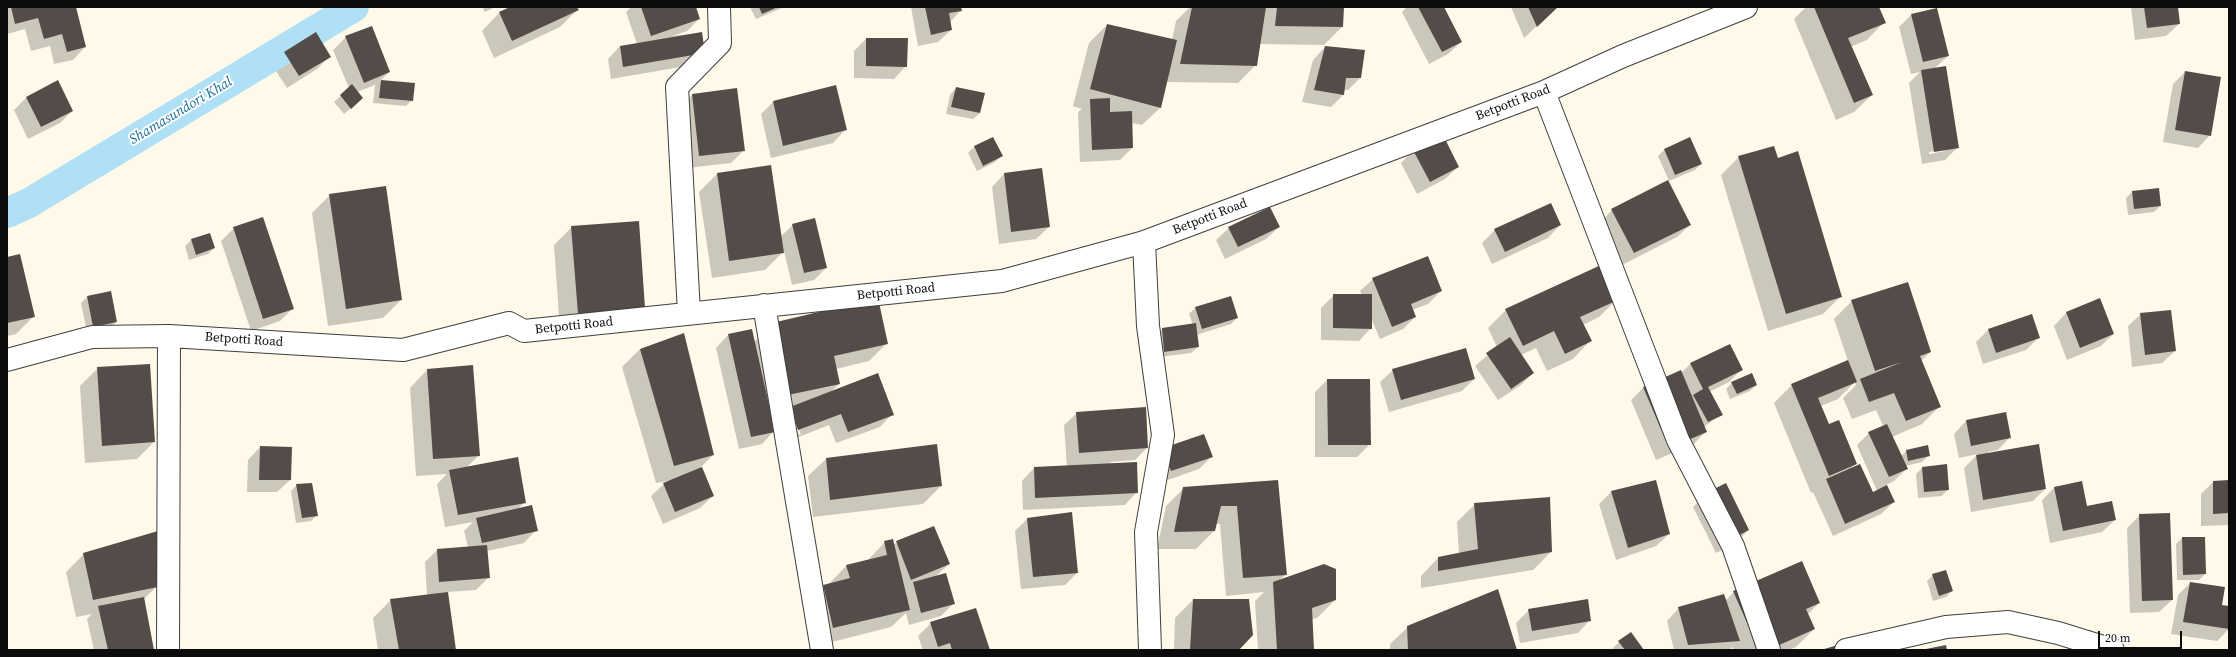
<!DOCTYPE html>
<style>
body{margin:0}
#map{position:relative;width:2236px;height:657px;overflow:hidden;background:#fff9ea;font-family:"Source Serif 4",serif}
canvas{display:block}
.frame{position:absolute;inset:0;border:8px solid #0c0c0c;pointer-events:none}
.scale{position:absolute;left:2098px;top:631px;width:84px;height:18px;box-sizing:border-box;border:2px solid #0c0c0c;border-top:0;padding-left:5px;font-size:12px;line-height:14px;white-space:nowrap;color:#0c0c0c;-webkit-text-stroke:3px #fff;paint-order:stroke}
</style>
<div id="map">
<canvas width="2236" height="657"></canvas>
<div class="frame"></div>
<div class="scale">20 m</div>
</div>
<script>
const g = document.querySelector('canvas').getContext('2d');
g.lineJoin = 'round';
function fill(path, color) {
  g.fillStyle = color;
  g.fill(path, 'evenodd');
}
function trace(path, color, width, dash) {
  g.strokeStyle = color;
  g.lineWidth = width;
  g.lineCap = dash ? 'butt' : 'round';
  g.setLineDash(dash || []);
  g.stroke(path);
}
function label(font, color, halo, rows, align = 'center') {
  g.font = font + ' "Source Serif 4",serif';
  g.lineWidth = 4;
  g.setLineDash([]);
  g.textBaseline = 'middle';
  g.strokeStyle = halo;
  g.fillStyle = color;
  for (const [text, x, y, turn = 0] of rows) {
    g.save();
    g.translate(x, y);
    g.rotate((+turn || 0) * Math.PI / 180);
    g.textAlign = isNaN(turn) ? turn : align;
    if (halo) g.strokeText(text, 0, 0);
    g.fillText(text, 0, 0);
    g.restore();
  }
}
fill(new Path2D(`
 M7,7H75L85,47L73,60L54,64L50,46L31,51L25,29L7,34Z
 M482,7H495L485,12Z
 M506,7H576L578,9L560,27L494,58L482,31L499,13L507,9Z
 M631,7H695L699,19L687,31L672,36L701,33L692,65L611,79L608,59L620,46L637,44L626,12Z
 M750,7H784L756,19Z
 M911,7H960L961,10L950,22L951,30L938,42L918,46Z
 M1190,7H1343L1342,27L1324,45L1259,44L1256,65L1238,83L1166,82L1160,108L1142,125L1132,123V148L1120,160L1080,162L1078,112L1082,109L1073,106L1089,43L1107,25L1172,40L1176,21Z
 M1407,7H1443L1461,42L1448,54L1429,64L1402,12Z
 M1511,7H1557L1524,38Z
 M1806,7H1878L1884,22L1867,40L1850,47L1872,95L1854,112L1836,120L1794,19Z
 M2131,7H2177L2179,24L2166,36L2135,40Z
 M1911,15L1948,56L1935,68L1958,147L1945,160L1922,164L1909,83L1920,72L1911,74L1899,27ZM1945,149V151L1929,154V152Z
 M346,37L389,72L380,81L414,84L412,100L406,106L373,103L375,85L357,92L356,104L344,114L334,102L349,88L333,50Z
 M866,39L906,66L894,79L854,78V51Z
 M1325,47L1360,78L1348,90H1344L1343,95L1331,107L1302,102L1313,60Z
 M285,52L329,57L317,69L287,88L272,65Z
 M2185,72L2210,135L2198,148L2163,142L2173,84Z
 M835,87L845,130L833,143L771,158L761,114L773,102Z
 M956,88L980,113L973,119L946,114L950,95Z
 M692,95L744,150L731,163L687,168L680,107Z
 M26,98L72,111L60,123L28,139L14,110Z
 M992,138L1001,156L995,162L977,171L968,153L974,147Z
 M1664,150L1701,164L1695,170L1669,181L1658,156Z
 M1413,151L1458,167L1445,179L1417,194L1401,163Z
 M1739,157L1777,159L1841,296L1823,314L1768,331L1721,175Z
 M770,166L780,237L793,225L826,268L814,280L792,285L784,251L765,270L712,278L699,192L717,174Z
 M1041,169L1049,227L1036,239L999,244L992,187L1004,174Z
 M2132,192L2160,206L2154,212L2128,215L2126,198Z
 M330,195L401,300L383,318L328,326L312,213Z
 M1612,210L1690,225L1677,237L1622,265L1600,223Z
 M1560,225L1548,238L1492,264L1482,243L1495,230Z
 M572,227L644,308L560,331L554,245Z
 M1279,227L1266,239L1225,259L1216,240L1229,228Z
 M234,228L292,309L280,321L251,331L221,241Z
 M210,234L214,248L208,254L189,260L185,246L191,240Z
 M7,258L33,317L16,334L7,336Z
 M1373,279L1441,291L1428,304L1412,310L1415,317L1403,329L1380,339L1371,318V328L1359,341L1321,340V308L1334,295H1362L1360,291Z
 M111,293L116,322L110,328L87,332L81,303L87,297Z
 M1616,300L1599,317L1583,325L1590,341L1573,359L1547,371L1536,348L1521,355L1533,373L1521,385L1498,400L1475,366L1497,347L1488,328L1506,310Z
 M2100,300L2113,334L2101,346L2067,360L2054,326L2066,313Z
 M1852,301L1930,352L1921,361L1940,406L1922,424L1892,437L1901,456L1906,451L1929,455L1922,462L1905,466L1906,469L1894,481L1886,485L1894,502L1881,514L1833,536L1813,492L1811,493L1774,403L1792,385L1848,361L1834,319ZM1855,382L1856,385L1843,398L1852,419L1876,410L1883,426L1869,433L1857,445L1877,491L1872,493L1849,470L1856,464L1829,425L1821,406L1838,399Z
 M1196,307L1237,318L1231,324L1196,335L1198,347L1191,353L1159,357L1156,335L1162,329L1193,325L1189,314Z
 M2141,314L2175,351L2162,363L2132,367L2128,326Z
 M772,323L887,343L869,361L836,369L839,384L830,393L892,414L880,427L836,443L829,425L786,442L790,408L770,413L774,431L762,444L739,449L716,348L728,335L754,342ZM791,413H793L801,435H799Z
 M1988,330L2038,338L2026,350L1983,364L1976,342Z
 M640,349L713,455L701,467L713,496L700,508L663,524L651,496L664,484L672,480L656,483L622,367Z
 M1691,363L1741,370L1729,382L1709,392L1721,414L1704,427L1706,431L1694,444L1656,460L1631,400L1643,388L1681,373Z
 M98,368L154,442L137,459L85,463L80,386Z
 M427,370L479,455L466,468L525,502L518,509L536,530L524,543L487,551L489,577L476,590L447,592L455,650H378L373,618L391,600L427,595L425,562L437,550L468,547L464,531L473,522L445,527L437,484L447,474L416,476L410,388Z
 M1393,370L1474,379L1462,391L1389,412L1380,382Z
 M1327,380L1370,444L1357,457H1315V392Z
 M1732,383L1756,385L1750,391L1730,399L1726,389Z
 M1077,413L1147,448L1135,460L1110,462L1137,492L1125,505L1023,510L1022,481L1034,468L1067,467L1064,425Z
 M1966,421L2010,437L1998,450L1988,452V454L2045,489L2033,501L1971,512L1964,468L1978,454L1959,458L1954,434Z
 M936,445L941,486L923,504L813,517L808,476L826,459Z
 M260,447L291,448L290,480L277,492H247L248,460Z
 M1211,457L1199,469L1159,483L1151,461Z
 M1922,468L1948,489L1942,496L1918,498L1916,474Z
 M1277,481L1286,574L1279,581L1335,600L1317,618L1312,619L1313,650H1258L1255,601L1264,592L1226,596L1220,524H1216L1214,531L1196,549H1157L1166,506L1184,488Z
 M1655,481L1669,534L1656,546L1616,560L1599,504L1611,492Z
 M2229,481V525L2201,526V494L2213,482Z
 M2081,482L2086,507L2115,520L2102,532L2050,543L2042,500L2054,488Z
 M297,485L317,515L311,521L296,523L291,491Z
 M1705,495L1748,530L1736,543L1716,553L1693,507Z
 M1475,504L1551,552L1533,570L1421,588V576L1438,558L1459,554L1457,522Z
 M1071,514L1077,573L1065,585L1021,589L1015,531L1027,519Z
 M2140,515L2172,600L2159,612L2130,613L2127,528Z
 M934,527L949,564L936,576L954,603L941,616L909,625L906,613L891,627L816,646L806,603L824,586L829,584L847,565L867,561L885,542L894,544Z
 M2182,538H2204L2205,574L2199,580H2177L2176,544Z
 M84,554L157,586L144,599L153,650H94L87,619L92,614L76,617L66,572Z
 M1933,575L1952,591L1946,597L1933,601L1927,581Z
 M2190,583L2221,606L2229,607V629L2217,641L2171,634L2178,595Z
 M1734,592L1819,603L1807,615L1814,629L1796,647L1789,650H1734L1732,647L1729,650H1674L1667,621L1679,608L1725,601Z
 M1193,600L1237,650H1174L1175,618Z
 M1529,610L1590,620L1578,633L1520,643L1516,623Z
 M931,623L989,650H923L918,636Z
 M1408,627L1516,650H1390V644Z
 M1619,642L1643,650H1614L1613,648Z`), '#0003');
trace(new Path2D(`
 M7,213L29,203L354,7`), '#b0e0f5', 30);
fill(new Path2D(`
 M11,7H76L86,47L67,52L62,34L44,39L38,18L15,24Z
 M510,7H577L579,10L512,41L499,12Z
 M641,7H696L700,19L651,36Z
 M759,7H778L762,14Z
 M925,7H961L962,11L949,13L952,30L931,35Z
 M1192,7H1266L1257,66L1180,64Z
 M1277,7H1344L1343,27L1275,26Z
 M1418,7H1444L1462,42L1442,52Z
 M1528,7H1558L1537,27Z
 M1814,7H1879L1886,23L1848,38L1873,95L1854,103Z
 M2144,7H2178L2180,24L2147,28Z
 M1937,8L1949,56L1923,62L1911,14Z
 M1107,24L1177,40L1161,108L1090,89Z
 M372,26L390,72L364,83L345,36Z
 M316,32L331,57L299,76L284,52Z
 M702,32L705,53L623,67L620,46Z
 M866,38H908L907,67L866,66Z
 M1325,46L1365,50L1361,78H1346L1344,95L1314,90Z
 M1946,66L1959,148L1934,152L1921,70Z
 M2185,71L2221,77L2211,136L2175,130Z
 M58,80L73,111L41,127L26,97Z
 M381,80L415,83L413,101L379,98Z
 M352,84L363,98L351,109L340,95Z
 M836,85L847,130L783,146L773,101Z
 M956,87L985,93L980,113L951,107Z
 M737,88L745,151L699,156L692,94Z
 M1110,98V112L1132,111L1133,148L1092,150L1090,99Z
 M1443,135L1459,167L1430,182L1413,150Z
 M993,137L1003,156L983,166L974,146Z
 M1690,137L1702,164L1675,175L1664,149Z
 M1774,146L1778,158L1798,151L1842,297L1786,314L1738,156Z
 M771,165L784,253L729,261L717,173Z
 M1042,168L1050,227L1011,232L1004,173Z
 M1668,180L1691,225L1634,253L1611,209Z
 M386,186L402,300L346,309L329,194Z
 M2159,188L2161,206L2134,209L2132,191Z
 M1551,203L1561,225L1505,252L1494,229Z
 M1270,207L1280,227L1238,247L1228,227Z
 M263,217L294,309L263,319L233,227Z
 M815,218L827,268L804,273L792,224Z
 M639,221L645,308L578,314L571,226Z
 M210,233L215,248L196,255L191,239Z
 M20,254L35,317L7,323V257Z
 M1428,256L1442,291L1411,304L1416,317L1392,327L1372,278Z
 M1601,265L1618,300L1580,317L1592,341L1565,354L1554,331L1523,346L1505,309Z
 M1908,282L1931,352L1920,356L1941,407L1906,421L1894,393L1869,402L1860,379L1902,362L1875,371L1851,300Z
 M111,291L117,322L93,327L87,296Z
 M1333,294H1372V329L1333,328Z
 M1231,296L1238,318L1202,329L1195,307Z
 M878,298L888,344L834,356L840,384L788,395L772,323Z
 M2100,298L2114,334L2080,348L2066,312Z
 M2171,310L2176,351L2145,355L2140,313Z
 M2032,314L2040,338L1996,353L1988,329Z
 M1196,323L1199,347L1164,352L1162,328Z
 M752,329L775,432L751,437L728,334Z
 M684,333L714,455L674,466L640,349Z
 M1510,337L1534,373L1511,389L1486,353Z
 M1730,344L1743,370L1708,387L1723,415L1708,422L1693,395L1703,389L1690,363Z
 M1466,348L1475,379L1401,400L1392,369Z
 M1848,360L1857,382L1818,398L1829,424L1839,420L1857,464L1829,476L1791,384Z
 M150,364L155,442L102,446L97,367Z
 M473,365L480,456L433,459L427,369Z
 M1681,370L1707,432L1669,448L1643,387Z
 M878,373L894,415L848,432L841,414L798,430L790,407Z
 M1752,373L1757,385L1737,394L1731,382Z
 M1327,379H1370L1371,445H1328Z
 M1146,407L1148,448L1079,453L1076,412Z
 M2006,412L2011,438L1971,446L1966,420Z
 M1887,424L1908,469L1889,477L1868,432Z
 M1204,434L1213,457L1171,471L1163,448Z
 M937,444L942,486L830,500L826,458Z
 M2039,444L2046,489L1983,500L1976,455Z
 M1928,445L1930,456L1908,461L1906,450Z
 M260,446L292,447L291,480H259Z
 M518,457L526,503L458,515L449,470Z
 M1137,462L1138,493L1035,498L1034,467Z
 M1860,464L1873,492L1887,485L1895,502L1845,524L1826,479Z
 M1947,464L1949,490L1924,492L1922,467Z
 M702,467L714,496L675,512L663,483Z
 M1278,480L1287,575L1243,578L1237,506H1221L1215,531L1174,532L1183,487Z
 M1656,480L1670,534L1628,548L1611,491Z
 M2229,480V513L2213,514V481Z
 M2082,481L2087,506L2112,501L2116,520L2063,531L2054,487Z
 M312,483L318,516L302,518L296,484Z
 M1726,483L1749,530L1728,541L1704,494Z
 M1550,497L1552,552L1438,571V557L1478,549L1474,503Z
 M532,505L538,531L482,543L476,518Z
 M1072,512L1078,573L1033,577L1027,518Z
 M2170,513L2173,600L2142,601L2139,514Z
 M934,526L950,564L911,580L896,541Z
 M158,531V587L93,600L83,553Z
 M2182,537H2205L2206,574L2183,575Z
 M893,539L910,610L833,628L823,585L850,578L846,565L887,555L884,541Z
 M487,545L490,578L439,582L437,549Z
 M1802,561L1820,603L1806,609L1815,629L1768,650H1759L1733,591Z
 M1324,564L1336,569V600L1312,608L1314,650H1277L1273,582Z
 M1946,570L1953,591L1939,596L1932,574Z
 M946,573L955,604L921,613L913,582Z
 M2190,582L2225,587L2222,605L2229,606V629L2183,622Z
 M1498,589L1517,650H1408L1407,626Z
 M448,592L456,650H399L390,599Z
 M1724,594L1740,641L1688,645L1678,607Z
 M144,597L154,650H108L98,606Z
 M1193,599H1249L1253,635L1239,650H1190Z
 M1588,599L1591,621L1532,631L1528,609Z
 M976,608L990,650H952L950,643L938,647L930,622Z
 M1631,632L1644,650H1625L1618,641Z
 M1841,644L1843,650H1821Z
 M1946,645L1947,650H1926V649Z`), '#544c48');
const minor = new Path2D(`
 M1544,92L1678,440L1733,546L1769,650
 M1144,242L1148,326L1163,435L1146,532L1150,650
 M764,305L822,650
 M689,313L677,87L720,43L719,7
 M7,360L92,337L169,336L403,350L509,323L524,331L1002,281L1144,242L1544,92L1623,56L1746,7
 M168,650L169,336
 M1846,650L1946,627L2008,622L2058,633L2113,650`);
trace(minor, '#3f3f3f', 24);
trace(minor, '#fff', 22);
label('13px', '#0c0c0c', '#fff', [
 ["Betpotti Road",1513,103,-21],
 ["Betpotti Road",1210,217,-21],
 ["Betpotti Road",896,292,-6],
 ["Betpotti Road",574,326,-6],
 ["Betpotti Road",244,340,4]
]);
label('italic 14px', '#176b9b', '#fff', [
 ["Shamasundori Khal",181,111,-31]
]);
</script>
